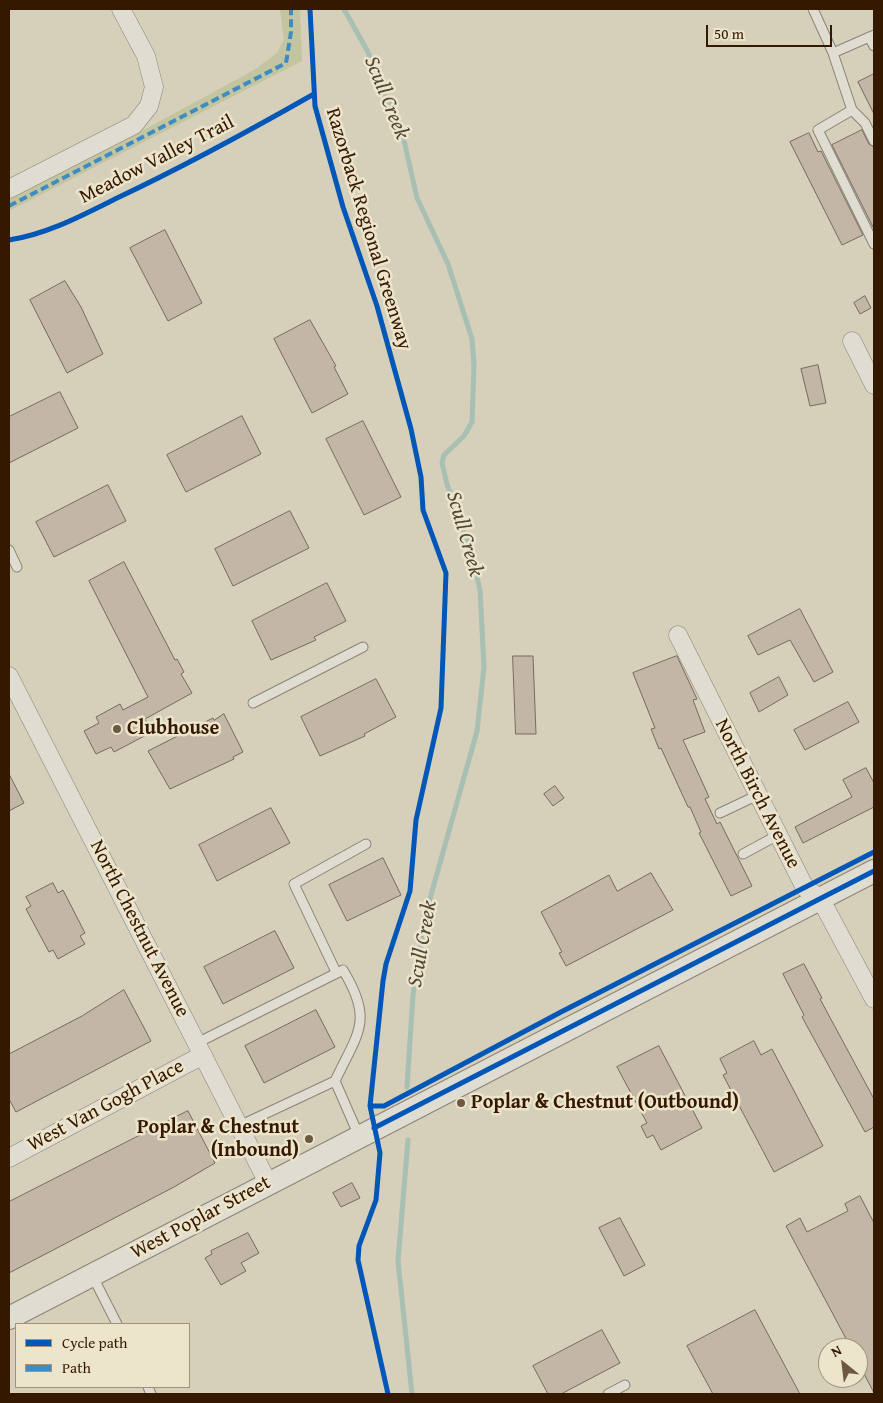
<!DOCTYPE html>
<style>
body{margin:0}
#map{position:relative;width:883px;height:1403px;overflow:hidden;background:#d6cfba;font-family:"Gentium Book Plus",serif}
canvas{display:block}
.frame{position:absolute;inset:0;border:10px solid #341800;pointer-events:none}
.legend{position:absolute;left:15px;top:1323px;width:175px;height:65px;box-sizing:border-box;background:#ece4cb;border:1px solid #a2927a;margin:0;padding:6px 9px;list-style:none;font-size:15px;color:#341800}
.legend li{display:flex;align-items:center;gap:10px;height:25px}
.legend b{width:25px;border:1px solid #a2927a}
.north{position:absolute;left:818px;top:1338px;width:50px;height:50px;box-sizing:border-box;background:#ece4cb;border:1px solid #a2927a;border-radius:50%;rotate:331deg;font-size:14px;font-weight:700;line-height:20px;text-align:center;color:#341800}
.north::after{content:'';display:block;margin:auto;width:18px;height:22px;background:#6d5841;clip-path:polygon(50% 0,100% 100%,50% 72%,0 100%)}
.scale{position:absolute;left:706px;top:25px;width:126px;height:22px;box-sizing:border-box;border:2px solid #341800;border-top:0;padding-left:6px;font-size:15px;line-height:18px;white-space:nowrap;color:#341800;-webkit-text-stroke:4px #ece4cb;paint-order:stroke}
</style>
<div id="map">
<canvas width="883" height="1403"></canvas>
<div class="frame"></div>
<ul class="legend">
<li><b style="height:6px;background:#0057b8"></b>Cycle path</li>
<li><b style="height:6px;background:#3d8cc4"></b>Path</li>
</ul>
<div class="north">N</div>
<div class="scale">50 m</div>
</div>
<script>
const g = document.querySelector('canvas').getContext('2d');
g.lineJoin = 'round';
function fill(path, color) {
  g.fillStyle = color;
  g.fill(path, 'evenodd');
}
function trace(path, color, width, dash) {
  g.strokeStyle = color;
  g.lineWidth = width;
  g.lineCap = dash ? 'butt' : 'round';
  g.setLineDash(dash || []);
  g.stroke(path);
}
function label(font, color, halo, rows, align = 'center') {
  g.font = font + ' "Gentium Book Plus",serif';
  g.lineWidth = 5;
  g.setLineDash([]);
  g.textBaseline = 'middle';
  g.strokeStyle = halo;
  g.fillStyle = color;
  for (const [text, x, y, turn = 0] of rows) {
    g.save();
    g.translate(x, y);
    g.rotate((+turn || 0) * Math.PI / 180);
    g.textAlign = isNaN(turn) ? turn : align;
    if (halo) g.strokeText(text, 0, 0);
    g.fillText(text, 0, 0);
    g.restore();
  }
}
fill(new Path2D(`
 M280,9H300L302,61L9,211V199L140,132L254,70L277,53L284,40Z`), '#c2c5a0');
trace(new Path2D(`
 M344,9L368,52L379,83L401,127L417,198L448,264L472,339L474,365L472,422L464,436L444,455L442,463L447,484L471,551L480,590L484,667L477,731L424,920L413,995L407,1087
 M408,1140L398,1261L412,1394`), '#a8bfb3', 5);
const building = new Path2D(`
 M874,74V114L858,82Z
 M862,130L869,144L874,147V229L832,145Z
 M809,133L818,152L821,151L863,235L842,245L790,142Z
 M165,230L202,303L168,321L130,248Z
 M65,281L81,307L103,354L67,373L30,300Z
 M865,296L871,308L860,314L854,303Z
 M310,320L336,366L334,367L348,394L312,413L274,339Z
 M818,365L826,403L810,406L801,369Z
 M60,392L78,428L9,463V417Z
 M242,416L261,454L186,492L167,455Z
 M363,421L401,497L364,515L326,439Z
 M108,485L126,521L54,557L36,522Z
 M290,511L309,548L233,586L215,549Z
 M124,562L175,660L177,659L184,672L181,674L192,693L145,719L152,732L114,752L111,747L96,754L84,731L99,723L96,717L120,704L123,710L148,697L89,581Z
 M327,583L346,621L314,637L316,640L271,660L252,621Z
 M800,609L833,672L814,682L790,640L758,655L748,636Z
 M513,656H533L536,734H516Z
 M677,656L697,699L693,700L705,732L683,740L709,797L705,799L717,824L720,822L752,886L731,896L699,833L701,832L690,807H688L661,748L659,749L651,729L655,728L633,673Z
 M779,677L788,695L759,712L750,693Z
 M376,679L396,717L364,734L365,736L320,756L301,717Z
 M848,702L859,722L805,750L794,730Z
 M224,714L243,752L233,757L234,759L170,789L148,751L213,718L214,720Z
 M866,768L874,783V807L803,843L795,827L852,797L843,780Z
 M9,774L24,803L9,811Z
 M555,786L564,798L553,806L544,794Z
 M271,808L290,843L217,881L199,845Z
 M383,858L401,895L347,921L329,885Z
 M651,873L673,910L566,966L559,953L562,952L541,912L609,875L617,891Z
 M53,883L58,893L63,890L85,933L80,936L85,944L58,959L53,950L49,952L26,909L31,906L26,897Z
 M275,931L294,968L223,1004L204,967Z
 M804,964L822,998L820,999L874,1099V1127L865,1132L802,1017L804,1015L783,974Z
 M124,990L151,1041L16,1112L9,1099V1054L82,1016Z
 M316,1010L335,1047L264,1083L245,1046Z
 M754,1041L761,1055L772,1049L823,1146L774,1172L723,1075L727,1073L720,1059Z
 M659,1046L702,1128L661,1150L653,1135L647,1138L641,1126L647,1123L617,1067Z
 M188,1111L215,1163L174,1187L9,1273V1202Z
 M352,1183L360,1198L341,1207L333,1193Z
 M860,1196L874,1223V1393L858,1362V1348H851L786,1226L800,1218L807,1232L848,1211L845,1204Z
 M620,1218L645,1265L624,1276L599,1228Z
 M248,1233L259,1253L241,1263L246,1271L221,1285L205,1258L212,1254L211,1251Z
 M755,1310L800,1394H713L687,1346Z
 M602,1330L620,1363L561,1394H548L533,1366Z`);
fill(building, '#c3b6a6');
trace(building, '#746b5d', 1);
const service = new Path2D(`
 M813,9L833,53L874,35
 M869,37L874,46
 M833,53L852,110L818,130L874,244
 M852,110L865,123L874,141
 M9,550L17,567
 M253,703L363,647
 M720,813L758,795
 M743,854L778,835
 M336,972L294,884L366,844
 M197,1043L343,970C374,1021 358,1032 335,1081L359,1136
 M239,1126L335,1081
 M92,1275L117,1324
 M148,1387L151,1394
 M608,1394L625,1385`);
const minor = new Path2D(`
 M9,189L134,125L149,106L154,87L146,56L121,9
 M852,341L874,385
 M678,635L805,888L820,898L874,999
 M9,676L268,1183
 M9,1158L203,1055`);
const tertiary = new Path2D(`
 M9,1318L874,871`);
trace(service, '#8b8475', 11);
trace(minor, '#8b8475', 19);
trace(tertiary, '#8b8475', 24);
trace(service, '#dfdcd2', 9);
trace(minor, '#dfdcd2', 18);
trace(tertiary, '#dfdcd2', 22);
trace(new Path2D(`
 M9,206L286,63L291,32V9`), '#3d8cc4', 4, [8, 4]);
trace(new Path2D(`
 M310,9L315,106L343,207L377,306L411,429L421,477L423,510L446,573L441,708L416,820L410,891L386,964L383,981L370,1106L380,1153L376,1200L359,1246L358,1260L388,1394
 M9,240C47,234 81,216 115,199C183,167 249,131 314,94
 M370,1106H384L561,1012L874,852
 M374,1128L874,871`), '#0057b8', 5);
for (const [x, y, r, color] of [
 [117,729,5,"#6d5841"],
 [461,1103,5,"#6d5841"],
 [309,1139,5,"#6d5841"]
]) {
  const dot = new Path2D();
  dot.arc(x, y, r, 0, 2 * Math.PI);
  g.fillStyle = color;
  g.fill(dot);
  trace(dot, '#ece4cb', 2);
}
label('20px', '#341800', '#ece4cb', [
 ["Meadow Valley Trail",157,160,-27],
 ["Razorback Regional Greenway",368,229,73],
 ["North Birch Avenue",757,794,63],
 ["North Chestnut Avenue",139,929,63],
 ["West Van Gogh Place",106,1106,-28],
 ["West Poplar Street",201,1218,-28]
]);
label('bold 20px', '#341800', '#ece4cb', [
 ["Clubhouse",127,729],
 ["Poplar & Chestnut (Outbound)",471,1103],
 ["Poplar & Chestnut",299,1128,"right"],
 ["(Inbound)",299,1151,"right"]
], 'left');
label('italic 21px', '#514835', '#ece4cb', [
 ["Scull Creek",386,98,68],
 ["Scull Creek",464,534,74],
 ["Scull Creek",423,944,-80]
]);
</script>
